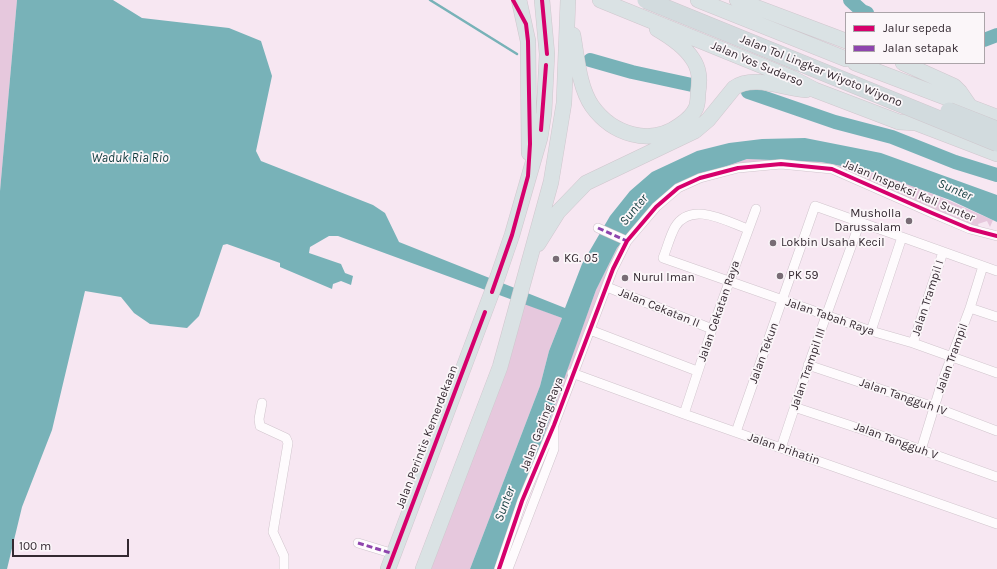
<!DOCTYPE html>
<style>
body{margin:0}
#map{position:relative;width:997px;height:569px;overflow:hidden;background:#f7e7f2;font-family:Karla,sans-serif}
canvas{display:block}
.legend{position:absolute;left:845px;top:12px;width:140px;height:52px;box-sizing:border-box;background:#fbf6f9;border:1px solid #aba4a9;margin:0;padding:5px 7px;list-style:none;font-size:12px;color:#342931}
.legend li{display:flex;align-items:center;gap:8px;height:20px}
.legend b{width:20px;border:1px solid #aba4a9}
.scale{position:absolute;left:12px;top:539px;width:117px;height:18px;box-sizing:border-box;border:2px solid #342931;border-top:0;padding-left:5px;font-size:12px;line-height:14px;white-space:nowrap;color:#342931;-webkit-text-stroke:3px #fbf6f9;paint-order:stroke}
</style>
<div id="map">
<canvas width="997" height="569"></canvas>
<ul class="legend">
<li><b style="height:5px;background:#d6006c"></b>Jalur sepeda</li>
<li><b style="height:5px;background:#8e44ad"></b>Jalan setapak</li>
</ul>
<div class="scale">100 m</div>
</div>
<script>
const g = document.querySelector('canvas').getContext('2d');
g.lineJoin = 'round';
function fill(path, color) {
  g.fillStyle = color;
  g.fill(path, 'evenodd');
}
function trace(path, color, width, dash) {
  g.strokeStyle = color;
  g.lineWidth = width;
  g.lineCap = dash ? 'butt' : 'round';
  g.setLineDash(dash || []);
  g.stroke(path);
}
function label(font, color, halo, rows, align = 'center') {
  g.font = font + ' Karla,sans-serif';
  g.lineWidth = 3.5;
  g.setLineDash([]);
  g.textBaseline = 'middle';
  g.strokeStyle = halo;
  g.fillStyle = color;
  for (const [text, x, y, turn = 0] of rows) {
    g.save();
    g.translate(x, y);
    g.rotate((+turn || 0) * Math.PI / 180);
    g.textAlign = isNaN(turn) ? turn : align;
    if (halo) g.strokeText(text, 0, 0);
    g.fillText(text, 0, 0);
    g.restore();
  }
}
fill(new Path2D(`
 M0,0H17L0,191Z
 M747,159C772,160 796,159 820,162C881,169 938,196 993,220L990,227L987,221L978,224L981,232L838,171L755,167L678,188L627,241L520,497L596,290L617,248L653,204L679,183Z
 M518,301L562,318L549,351L540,386L470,569H424Z`), '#e6c8dd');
fill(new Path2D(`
 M17,0H113L142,18L229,28L261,41L272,76L256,151L261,161L373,205L385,213L399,242L565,308L582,264L610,216L630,191L652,172L697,151L729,143L762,139L805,138L881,153L997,195V222L950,200L873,172L821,162L747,159L679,183L653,204L617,248L596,290L496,569H470L540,386L549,351L562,318L338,236H329L310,247L309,253L341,264L345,273L353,276L351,285L341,281L333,284L332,289L280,267V263L227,244L223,245L199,316L187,328L150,324L134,313L121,297L85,291L52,430L22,507L7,569H0V191Z`), '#78b2b8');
trace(new Path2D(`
 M430,0L517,54`), '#78b2b8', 2.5);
trace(new Path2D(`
 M850,0L862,11L867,13
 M984,40L997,35
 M590,60L632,72L692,85
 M748,92L835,122L892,137L955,162L997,175`), '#78b2b8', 14);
const minor = new Path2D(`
 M598,228L627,241
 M748,229C728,222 691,200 675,227C670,236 667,248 663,258L871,331L913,343L997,373
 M607,287L712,329
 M970,308L997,317
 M590,330L697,371
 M871,331L902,237
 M913,343L943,252
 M808,365L934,407L997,431
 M572,373L684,414L997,524
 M262,403L259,419L260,426L286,438L288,443L273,532L284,556V569
 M794,407L891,439L997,477
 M684,414L712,329L756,209
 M736,432L815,206L997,271
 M781,448L812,355L860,222
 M921,450L942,382L970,308L983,266
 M358,543L394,554
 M499,569L522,501L554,425L613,269L627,241L656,207L678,188L700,178L738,168L781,164L832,169L932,213L970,229L997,236
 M508,569L554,449V428`);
const trunk = new Path2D(`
 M519,0L528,41L529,153
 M600,0L792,78L815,90L899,122L916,123L997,154
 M698,0L846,59
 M737,0L846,41
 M573,35C577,57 579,87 592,106C612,134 650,147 680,125C686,121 693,115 696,108C698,103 698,97 698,93C700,80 700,69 692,58C684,46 669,36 657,29
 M855,63L997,117
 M903,63L954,86L960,92L969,105
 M538,244L558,212L586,183L695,131L708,120L734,88C754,74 784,89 806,90
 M388,569L498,276L512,235L540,138L544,113L547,54L542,0
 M423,569L500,367L551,182L564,103L568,0`);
trace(minor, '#d0c4cc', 10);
trace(trunk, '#cfc7cd', 16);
trace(minor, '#fefbfd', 9);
trace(trunk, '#dae2e4', 15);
const motorwayBridge = new Path2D(`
 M646,0L997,143
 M949,111L997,130`);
trace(motorwayBridge, '#cfc7cd', 18, []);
trace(motorwayBridge, '#d2dbde', 17);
trace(new Path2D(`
 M598,228L627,241
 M358,543L394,554`), '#8e44ad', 3, [6, 3]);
trace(new Path2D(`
 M542,0L547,54
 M541,130L546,65
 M492,292L512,235L528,176L530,144L528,41L526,24L513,0
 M388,569L485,312
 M499,569L522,501L554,425L613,269L627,241L656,207L678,188L700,178L738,168L781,164L832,169L932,213L970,229L997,236`), '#d6006c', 4);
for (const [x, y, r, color] of [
 [909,221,4,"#786c75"],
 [773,243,4,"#786c75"],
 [556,259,4,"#786c75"],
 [780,276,4,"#786c75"],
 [625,278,4,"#786c75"]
]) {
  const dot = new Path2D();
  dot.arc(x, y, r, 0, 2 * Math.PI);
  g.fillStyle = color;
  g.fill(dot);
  trace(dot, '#fbf6f9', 1.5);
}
label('12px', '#342931', '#fbf6f9', [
 ["Jalan Yos Sudarso",757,64,23],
 ["Jalan Tol Lingkar Wiyoto Wiyono",821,71,22],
 ["Jalan Inspeksi Kali Sunter",909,191,23],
 ["Jalan Trampil I",928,298,-72],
 ["Jalan Cekatan II",659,308,22],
 ["Jalan Cekatan Raya",719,311,-71],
 ["Jalan Tabah Raya",830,317,19],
 ["Jalan Tekun",764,353,-70],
 ["Jalan Trampil",952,358,-70],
 ["Jalan Trampil III",808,369,-71],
 ["Jalan Tangguh IV",903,397,19],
 ["Jalan Gading Raya",542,424,-69],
 ["Jalan Perintis Kemerdekaan",427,437,-69],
 ["Jalan Tangguh V",896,441,20],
 ["Jalan Prihatin",784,449,19]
]);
label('12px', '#342931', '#fbf6f9', [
 ["Musholla",901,214,"right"],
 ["Darussalam",901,228,"right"],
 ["Lokbin Usaha Kecil",781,243],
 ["KG. 05",564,259],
 ["PK 59",788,276],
 ["Nurul Iman",633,278]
], 'left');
label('italic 13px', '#133d3f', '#fbf6f9', [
 ["Waduk Ria Rio",130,158],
 ["Sunter",955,190,23],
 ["Sunter",634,210,-50],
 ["Sunter",505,504,-69]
]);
</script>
